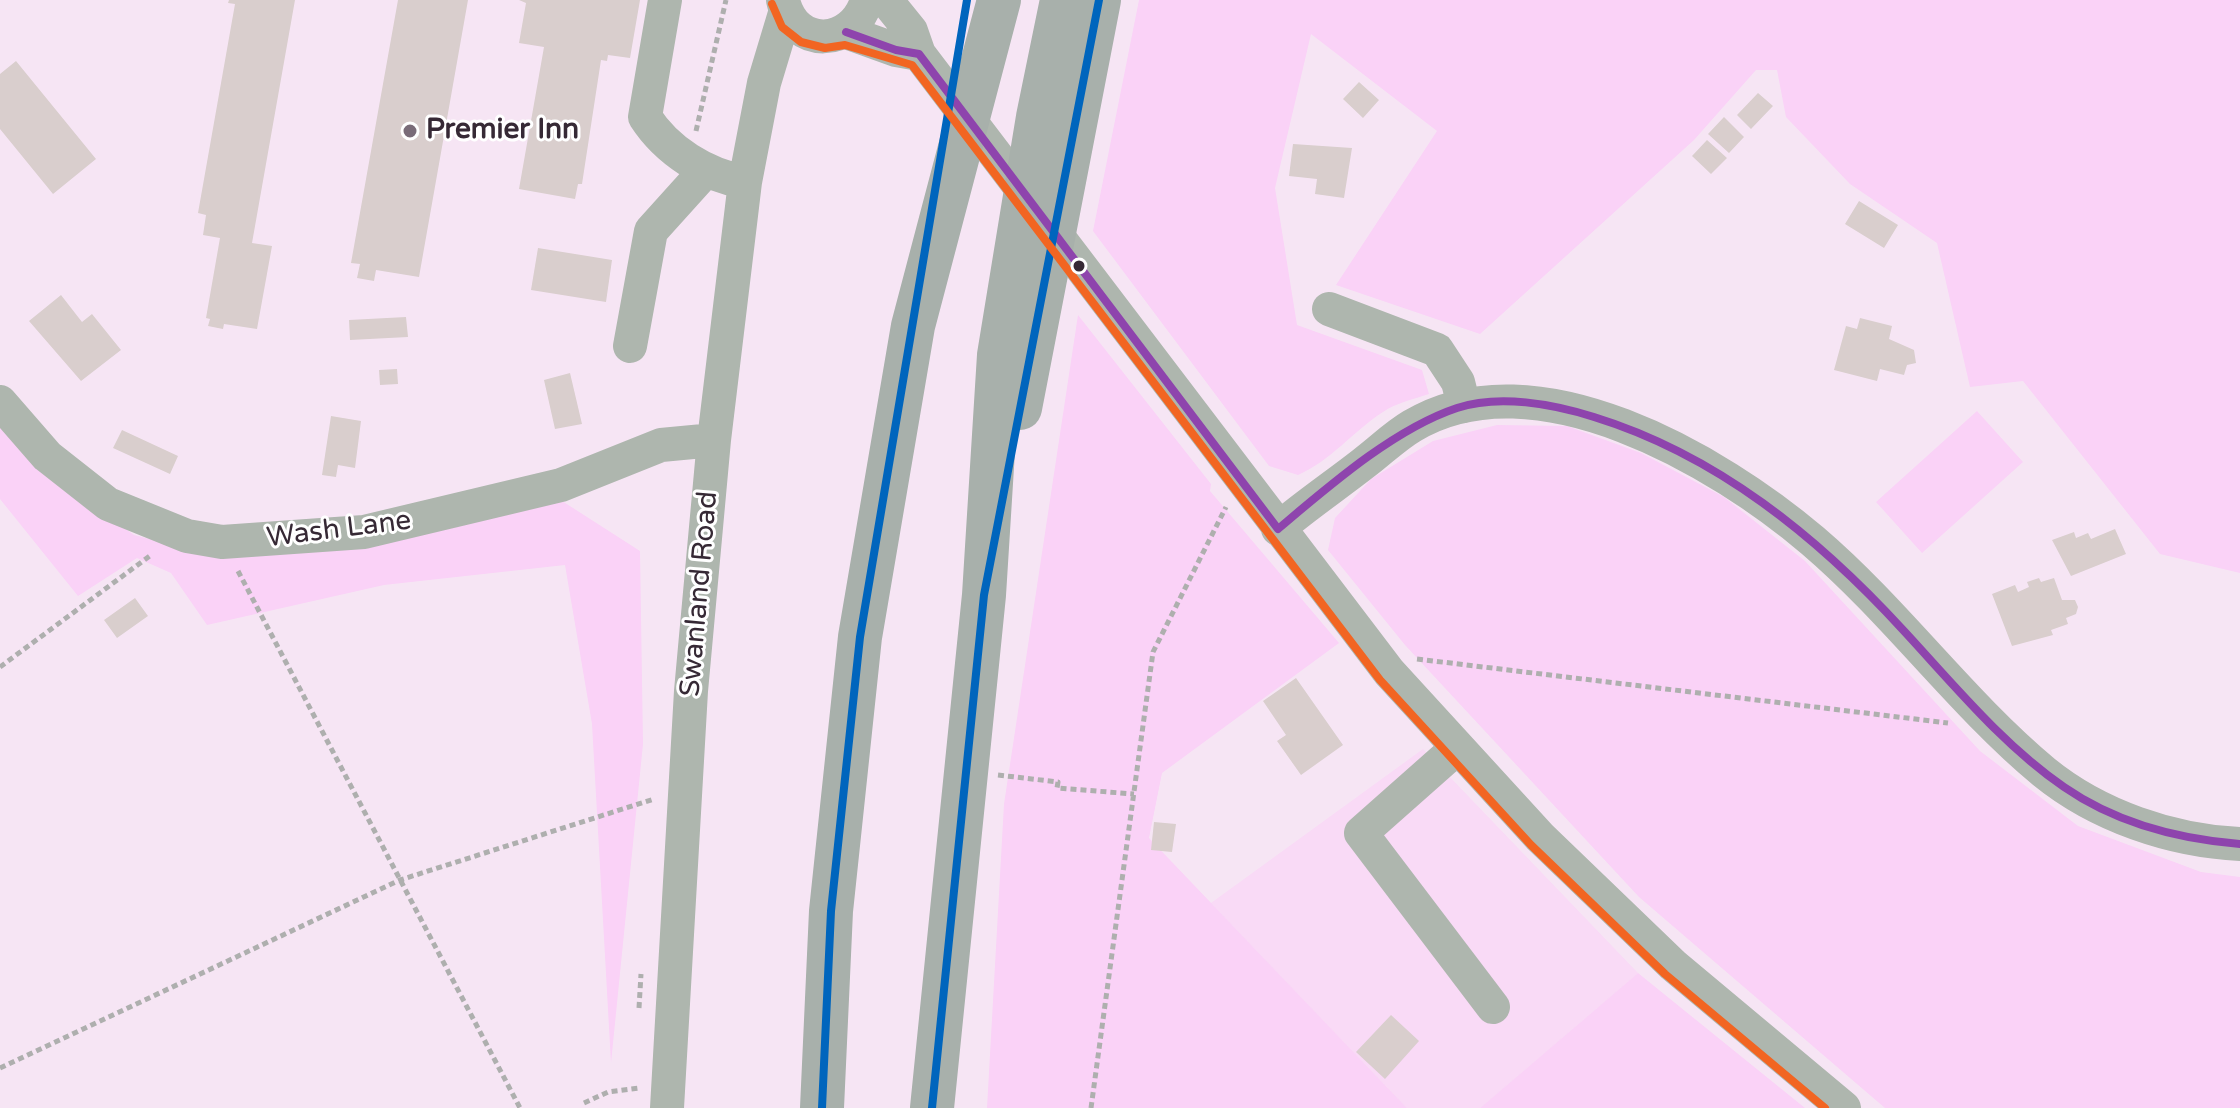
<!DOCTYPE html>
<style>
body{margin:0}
canvas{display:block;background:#f6e5f4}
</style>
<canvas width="2240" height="1108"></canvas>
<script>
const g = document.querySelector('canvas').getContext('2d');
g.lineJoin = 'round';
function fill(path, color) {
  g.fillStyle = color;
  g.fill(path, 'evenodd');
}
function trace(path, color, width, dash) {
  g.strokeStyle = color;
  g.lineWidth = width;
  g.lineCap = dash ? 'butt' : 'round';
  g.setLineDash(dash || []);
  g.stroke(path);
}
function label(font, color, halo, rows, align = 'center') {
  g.font = font + ' "Varela Round",sans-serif';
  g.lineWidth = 6;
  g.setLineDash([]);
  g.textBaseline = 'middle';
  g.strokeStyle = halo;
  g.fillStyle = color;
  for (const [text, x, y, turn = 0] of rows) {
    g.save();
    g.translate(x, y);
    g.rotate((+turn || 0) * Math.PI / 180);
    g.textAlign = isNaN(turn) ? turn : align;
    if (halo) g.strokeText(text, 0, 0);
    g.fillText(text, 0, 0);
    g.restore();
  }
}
fill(new Path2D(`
 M1423,749L1638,973L1480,1108H1407L1211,903Z`), '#f9daf6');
fill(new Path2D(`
 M1139,0H2240V573L2160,554L2023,381L1970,387L1937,243L1850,184L1786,117L1777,70H1756L1694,140L1480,334L1336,285L1437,131L1311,34L1275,188L1297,325L1422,370L1429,394C1414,399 1396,403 1383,412C1352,432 1332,460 1298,475L1269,466L1093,231Z
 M1078,315L1211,484L1210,491L1339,643L1162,773L1149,838L1407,1108H987L1004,804Z
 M1977,411L2023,462L1922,553L1876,502Z
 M0,417L45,471L134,535L181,547L559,499L640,551L643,744L611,1063L592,724L565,565L384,585L207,625L171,573L137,558L78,596L0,499Z
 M1497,425L1567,426L1641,453L1724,497L1805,561L1980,751L2078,826L2201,872L2240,877V1108H1885L1639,897L1405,645L1328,550L1335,518L1371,479L1433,441Z
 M1638,973L1805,1108H1480Z`), '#fad2f7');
fill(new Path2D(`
 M229,0H295L252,243L272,246L257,329L224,324L223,329L208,326L210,319L206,318L220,238L203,235L206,215L198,213L235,4L228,3Z
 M398,0H468L419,277L376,270L374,281L357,278L360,264L351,263Z
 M519,0H640L630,58L608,55L607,61L601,60L582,184H578L575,199L519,189L544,47L519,43L526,3Z
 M16,61L96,159L53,194L0,129V74Z
 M1359,82L1379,100L1363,118L1343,99Z
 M1758,93L1773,106L1751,129L1737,115Z
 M1724,117L1744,137L1729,153L1708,134Z
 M1707,140L1727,158L1711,174L1692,156Z
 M1293,144L1352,148L1344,198L1315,194L1317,179L1289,176Z
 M1859,201L1898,225L1884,248L1845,224Z
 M538,248L612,260L606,302L531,290Z
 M61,295L82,322L92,314L121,350L81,381L29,321Z
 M406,317L408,337L350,340L349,320Z
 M1860,318L1892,326L1889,339L1914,350L1916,363L1907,365L1904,375L1880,369L1877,381L1834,370L1846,326L1857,329Z
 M397,369L398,384L380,385L379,370Z
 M570,373L582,424L555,429L544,380Z
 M331,416L361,421L355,468L338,465L336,477L322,475Z
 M122,430L178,456L170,474L113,448Z
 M2115,529L2126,554L2071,576L2052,540L2074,532L2076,538L2088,533L2091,539Z
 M2039,578L2041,582L2054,578L2062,600H2075L2078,607L2076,614L2066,618L2068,624L2051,630L2053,635L2012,646L1992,594L2015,585L2018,592L2029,587L2027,582Z
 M135,598L148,616L117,638L104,620Z
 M1296,678L1343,745L1301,775L1277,741L1286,735L1263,701Z
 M1154,822L1176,824L1172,852L1151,850Z
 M1391,1015L1419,1041L1385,1079L1356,1052Z`), '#d9cecd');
trace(new Path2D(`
 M696,131L726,0
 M238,571L520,1108
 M1417,659L1948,723
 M0,667L151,555
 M998,775L1058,782L1057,788L1134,794
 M639,1008L641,974
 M0,1068L400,880L654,799
 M584,1103L608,1092L639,1088
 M1091,1108L1153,652L1226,507`), '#aeafae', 5, [6, 4]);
trace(new Path2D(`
 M665,0L645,117C667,151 705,175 745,182
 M783,0C794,50 853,47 867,0
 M886,0L911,31L919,54L1389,672L1540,837L1673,965L1844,1108
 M846,32L896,50L919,54
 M1329,309L1437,350L1458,382L1464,406
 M630,346L651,231L706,170
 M0,402L47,456L108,504L187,536L222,542L364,532L561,485L661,445L714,440
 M1278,529C1306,505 1336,485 1364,463C1380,451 1395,436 1412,426C1535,352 1719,461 1813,541C1896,612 1961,703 2044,772C2098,816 2172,841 2240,844
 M1457,748L1361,833L1493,1007
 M667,1108L691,691L714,440L745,182L764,83L786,10`), '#aeb6ae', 34);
trace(new Path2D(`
 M1020,408L1099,0
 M822,1108L831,911L860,637L913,326L999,0
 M932,1108L984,595L999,355L1038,117L1062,0`), '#a8b0ab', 44);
trace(new Path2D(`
 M846,32L896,50L919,54L1278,529
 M1278,529C1329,486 1394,429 1457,408C1499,394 1553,404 1594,417C1717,455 1818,537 1904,631C1954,685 2003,745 2064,787C2116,823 2178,839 2240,844`), '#8e44ad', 8);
trace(new Path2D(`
 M822,1108L831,911L860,637L967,0
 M932,1108L984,595L1099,0`), '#0065bd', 8);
trace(new Path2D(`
 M772,4L782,27L801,42L825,48L845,45L912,65L1380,680L1531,845L1665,974L1825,1108`), '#f26522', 8);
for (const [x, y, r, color] of [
 [410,131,8,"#796b78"],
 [1079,266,7,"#362935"]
]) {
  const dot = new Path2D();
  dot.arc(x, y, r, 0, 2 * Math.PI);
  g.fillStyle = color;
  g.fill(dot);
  trace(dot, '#fff', 3);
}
label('bold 28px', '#362935', '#fff', [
 ["Premier Inn",426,131]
], 'left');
label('28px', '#362935', '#fff', [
 ["Wash Lane",339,530,-7],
 ["Swanland Road",700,594,-85]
]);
</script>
